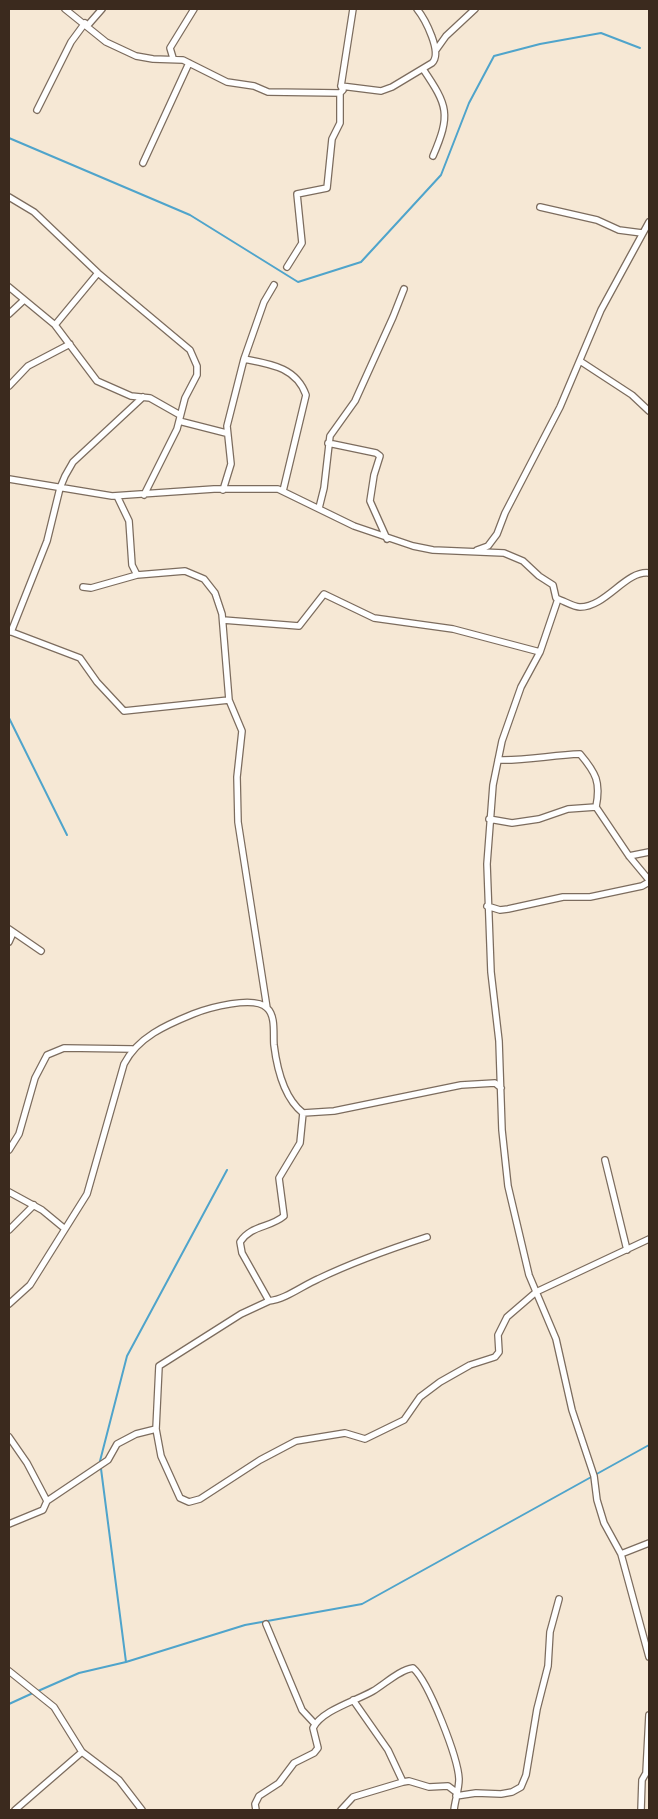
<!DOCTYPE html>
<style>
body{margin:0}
#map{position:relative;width:658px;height:1819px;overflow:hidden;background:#f6e8d5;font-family:"EB Garamond",serif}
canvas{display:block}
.frame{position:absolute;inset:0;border:10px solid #3b2a1e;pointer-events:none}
</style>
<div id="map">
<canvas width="658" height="1819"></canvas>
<div class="frame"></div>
</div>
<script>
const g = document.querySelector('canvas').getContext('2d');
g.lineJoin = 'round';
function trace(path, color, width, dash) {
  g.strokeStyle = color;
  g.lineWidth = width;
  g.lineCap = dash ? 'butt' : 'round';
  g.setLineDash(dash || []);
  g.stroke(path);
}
trace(new Path2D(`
 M9,138L190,215L298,282L361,262L441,175L469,103L494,56L540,44L601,33L640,48
 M9,718L67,835
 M126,1662L100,1461L127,1356L227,1170
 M38,1691L79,1673L126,1662L245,1625L362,1604L649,1445
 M9,1704L33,1693`), '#4fa4cb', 2);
const street = new Path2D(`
 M65,9L106,42L136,56L153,59L183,60L227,82L254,86L268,92L340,93L343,90L341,86L381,91L392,87L432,63C443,53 425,19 417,9
 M88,25L102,9
 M436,50L446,36L475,9
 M173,58L170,48L194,9
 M423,69C448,106 451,114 433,156
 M341,86L353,9
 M37,110L71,42L85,23
 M143,163L189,63
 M9,197L34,212L98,273L190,350L197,366V375L185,398L177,429L144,495
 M540,207L597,220L619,230L642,233
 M287,267L302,243L297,194L327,188L332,139L340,123V93
 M9,287L55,325L97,381L131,396L150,398L180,415
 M9,314L24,300
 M55,325L98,273
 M244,359C270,364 296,367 306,395L283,491
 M580,361L632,395L649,411
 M9,386L28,366L70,344
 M179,421L226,433
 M328,443L376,453L380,456L374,475L370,501L387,539
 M9,479L112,496L214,489H278L354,526L413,546L433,550L504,553L523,561L539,576L553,585L556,598L558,599L540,652L521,687L502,741L493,785L487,864L491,972L499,1041L502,1130L508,1186L529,1275L556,1339L572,1410L594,1476L597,1500L604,1523L621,1554L649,1543
 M223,490L231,464L227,426L244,359L264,302L274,285
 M117,496L129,521L132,565L137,575L185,571L204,579L215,593L222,614L229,700L242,731L237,777L238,822L267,1008
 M319,508L324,488L330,436L355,401L393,317L404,289
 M477,550L488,546L497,534L505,513L560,407L601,310L649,222
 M83,587L91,588L137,575
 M558,599C564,601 574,607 580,607C606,607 626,570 649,573
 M223,620L299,626L324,594L374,618L453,629L540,652
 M9,631L80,658L97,682L124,711L229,700
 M11,632L47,541L60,488L65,476L73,462L143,397
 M498,760C526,761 552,755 580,754C596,773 601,782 596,807
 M596,807L629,856L649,880
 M489,819L512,823L539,819L568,809L596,807
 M629,856L649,852
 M487,906L500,910L508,909L563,897H590L642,886L649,882
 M9,929L41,951
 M9,942L13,933
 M303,1113L300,1143L279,1178L284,1216C270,1228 251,1225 240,1242L242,1253L269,1301C286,1299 302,1286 318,1279C353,1262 390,1249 427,1237
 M9,1150L19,1134L35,1078L47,1055L64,1048L132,1049
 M605,1160L627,1250
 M9,1192L42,1210L65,1229
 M9,1230L34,1205
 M269,1301L241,1314L159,1366L156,1429L161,1456L180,1498L189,1502L200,1499L260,1460L296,1441L345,1433L365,1439L404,1420L420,1397L440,1382L470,1365L495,1357L499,1352L498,1335L507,1317L536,1292L649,1239
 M9,1304L30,1285L87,1194L124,1064C138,1037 166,1025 193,1014C208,1008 254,995 267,1008C276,1016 273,1034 274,1045C277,1069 284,1098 303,1113L334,1111L461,1085L495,1083L501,1088
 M9,1437L27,1463L47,1501L108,1460L117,1444L136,1434L156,1429
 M9,1524L43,1510L47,1501
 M621,1554L649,1657
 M266,1624L302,1710L315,1724
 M9,1671L54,1707L82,1752L119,1780L142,1810
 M353,1700L388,1750L403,1782
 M456,1796L476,1793L501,1794L512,1792L521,1787L526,1775L537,1709L548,1666L550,1632L559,1599
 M15,1810L82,1752
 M256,1810L255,1804L259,1796L279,1783L294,1763L314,1753L318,1748L313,1728C322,1710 356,1701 373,1691C385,1684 399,1670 413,1668C429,1682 458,1758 459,1779C459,1789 455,1801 454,1810
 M341,1810L353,1797L403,1782L409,1781L429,1787L448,1786L456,1792
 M641,1810L642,1780L646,1773L649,1715`);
trace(street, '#7c6c5e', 8);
trace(street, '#fff', 5.5);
</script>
